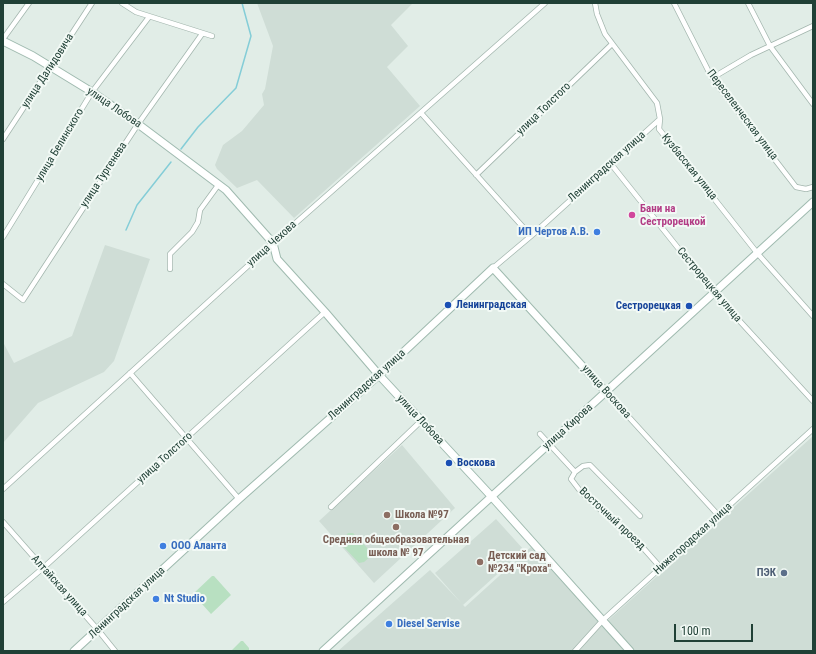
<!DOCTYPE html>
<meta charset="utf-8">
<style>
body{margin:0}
#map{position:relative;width:816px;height:654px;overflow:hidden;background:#e1ede7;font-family:"Roboto Condensed",sans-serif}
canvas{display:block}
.frame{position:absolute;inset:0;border:4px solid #204036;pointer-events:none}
.scale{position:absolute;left:674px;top:624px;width:79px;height:18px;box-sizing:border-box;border:2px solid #204036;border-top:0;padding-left:5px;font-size:12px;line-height:14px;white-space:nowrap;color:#204036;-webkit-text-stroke:3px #f2f9f5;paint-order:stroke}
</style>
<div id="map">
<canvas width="816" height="654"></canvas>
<div class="frame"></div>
<div class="scale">100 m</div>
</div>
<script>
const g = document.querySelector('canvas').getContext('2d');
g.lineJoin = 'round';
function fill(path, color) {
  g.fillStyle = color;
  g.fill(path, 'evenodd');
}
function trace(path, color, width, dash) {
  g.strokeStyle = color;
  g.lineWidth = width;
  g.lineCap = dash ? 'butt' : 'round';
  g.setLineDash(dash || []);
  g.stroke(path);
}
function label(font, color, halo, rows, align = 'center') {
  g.font = font + ' "Roboto Condensed",sans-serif';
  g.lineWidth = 4;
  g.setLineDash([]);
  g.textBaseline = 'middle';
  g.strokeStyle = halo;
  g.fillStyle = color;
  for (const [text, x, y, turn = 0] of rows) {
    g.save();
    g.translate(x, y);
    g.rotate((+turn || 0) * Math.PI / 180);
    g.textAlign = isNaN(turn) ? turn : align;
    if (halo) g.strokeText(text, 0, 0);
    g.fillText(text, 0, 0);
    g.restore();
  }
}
fill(new Path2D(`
 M257,3H413L391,25L408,46L387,67L420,106L294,218L257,180L237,188L217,169L215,165L223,145L242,131L264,105L262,94L265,89L273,46Z
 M105,245L150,259L114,361L104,372L38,403L3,443V342L14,363L72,336Z
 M813,436V651H338L430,570L465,607L531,547L604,624Z
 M402,445L455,508L374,583L319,521Z
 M496,519L524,550L463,605L435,573Z`), '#cfddd6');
fill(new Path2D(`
 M348,533H353L371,552V556L364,562L359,563L342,545V541Z
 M212,576H214L231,595L211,614L193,594Z
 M241,641H243L249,648V650L231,651Z`), '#b8e0c1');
trace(new Path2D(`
 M181,149L198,127L236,88L251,36L242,3
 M126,230L137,205L171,162`), '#84cdd7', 1.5);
const street = new Path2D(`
 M122,3L136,12L212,36
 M595,3L597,14L605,34L657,103L660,119L659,129L758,254L813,316
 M674,3L712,78L796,187L806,189L813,187
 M748,3L770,46L813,104
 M3,39L29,3
 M712,78L751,55L813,26
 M421,113L531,236
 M3,139L92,3
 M611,164L714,293L813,401
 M476,175L612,44
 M3,237L92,92L149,17
 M493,268L531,236L660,119
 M170,269V254L192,232L198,222L200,210L219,184
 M3,284L23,300L138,124L202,34
 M130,373L239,499
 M606,392L719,516
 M540,434L575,472L571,479L581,492L615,523L637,541L661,568
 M575,472L583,466L590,465L640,516
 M3,489L273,243L545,3
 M331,507L421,421
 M3,522L98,630L115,651
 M3,602L43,568L325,312
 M575,651L603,620L813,429`);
const secondary = new Path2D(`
 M3,41L33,56L92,92L138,124L226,190L273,243L277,259L325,312L379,375L492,497L630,651
 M74,651L239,499L379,375L493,268L606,392
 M323,651L813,202`);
trace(street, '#a3b6ae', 6);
trace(secondary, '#9fbaaf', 9);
trace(street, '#fff', 4.5);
trace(secondary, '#fff', 7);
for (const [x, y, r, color] of [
 [632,215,4,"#d1479c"],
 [597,232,4,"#3f7fe0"],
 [448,305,4,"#1a4fb4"],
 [689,306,4,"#1a4fb4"],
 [449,463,4,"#1a4fb4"],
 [387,515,4,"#8d6e63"],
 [396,527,4,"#8d6e63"],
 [163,546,4,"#3f7fe0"],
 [480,562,4,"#8d6e63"],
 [784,573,4,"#5c6f8a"],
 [156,599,4,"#3f7fe0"],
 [389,624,4,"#3f7fe0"]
]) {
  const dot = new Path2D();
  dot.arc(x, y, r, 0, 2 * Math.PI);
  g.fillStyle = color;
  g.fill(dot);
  trace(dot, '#f2f9f5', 1.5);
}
label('11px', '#204036', '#f2f9f5', [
 ["улица Далидовича",48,71,-57],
 ["улица Лобова",114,108,34],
 ["улица Толстого",544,109,-44],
 ["Переселенческая улица",742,115,53],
 ["улица Белинского",60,145,-59],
 ["Ленинградская улица",607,167,-42],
 ["Кузбасская улица",689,167,51],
 ["улица Тургенева",104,175,-57],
 ["улица Чехова",272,244,-42],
 ["Сестрорецкая улица",709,285,50],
 ["Ленинградская улица",367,385,-42],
 ["улица Воскова",606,392,48],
 ["улица Лобова",420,420,47],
 ["улица Кирова",568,427,-42],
 ["улица Толстого",165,458,-42],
 ["Восточный проезд",612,519,43],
 ["Нижегородская улица",693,539,-42],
 ["Алтайская улица",59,586,48],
 ["Ленинградская улица",127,603,-43]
]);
label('bold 11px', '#b23c85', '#f2f9f5', [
 ["Бани на",640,209],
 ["Сестрорецкой",640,222]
], 'left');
label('bold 11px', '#366cbe', '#f2f9f5', [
 ["ИП Чертов А.В.",589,232,"right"],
 ["ООО Аланта",171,546],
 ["Nt Studio",164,599],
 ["Diesel Servise",397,624]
], 'left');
label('bold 11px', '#164399', '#f2f9f5', [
 ["Ленинградская",456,305],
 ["Сестрорецкая",681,306,"right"],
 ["Воскова",457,463]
], 'left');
label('bold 11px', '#785e54', '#f2f9f5', [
 ["Школа №97",395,515],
 ["Средняя общеобразовательная",396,540,"center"],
 ["школа № 97",396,553,"center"],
 ["Детский сад",488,556],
 ["№234 \"Кроха\"",488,569]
], 'left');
label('bold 11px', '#4e5e75', '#f2f9f5', [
 ["ПЭК",776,573]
], 'right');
</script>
